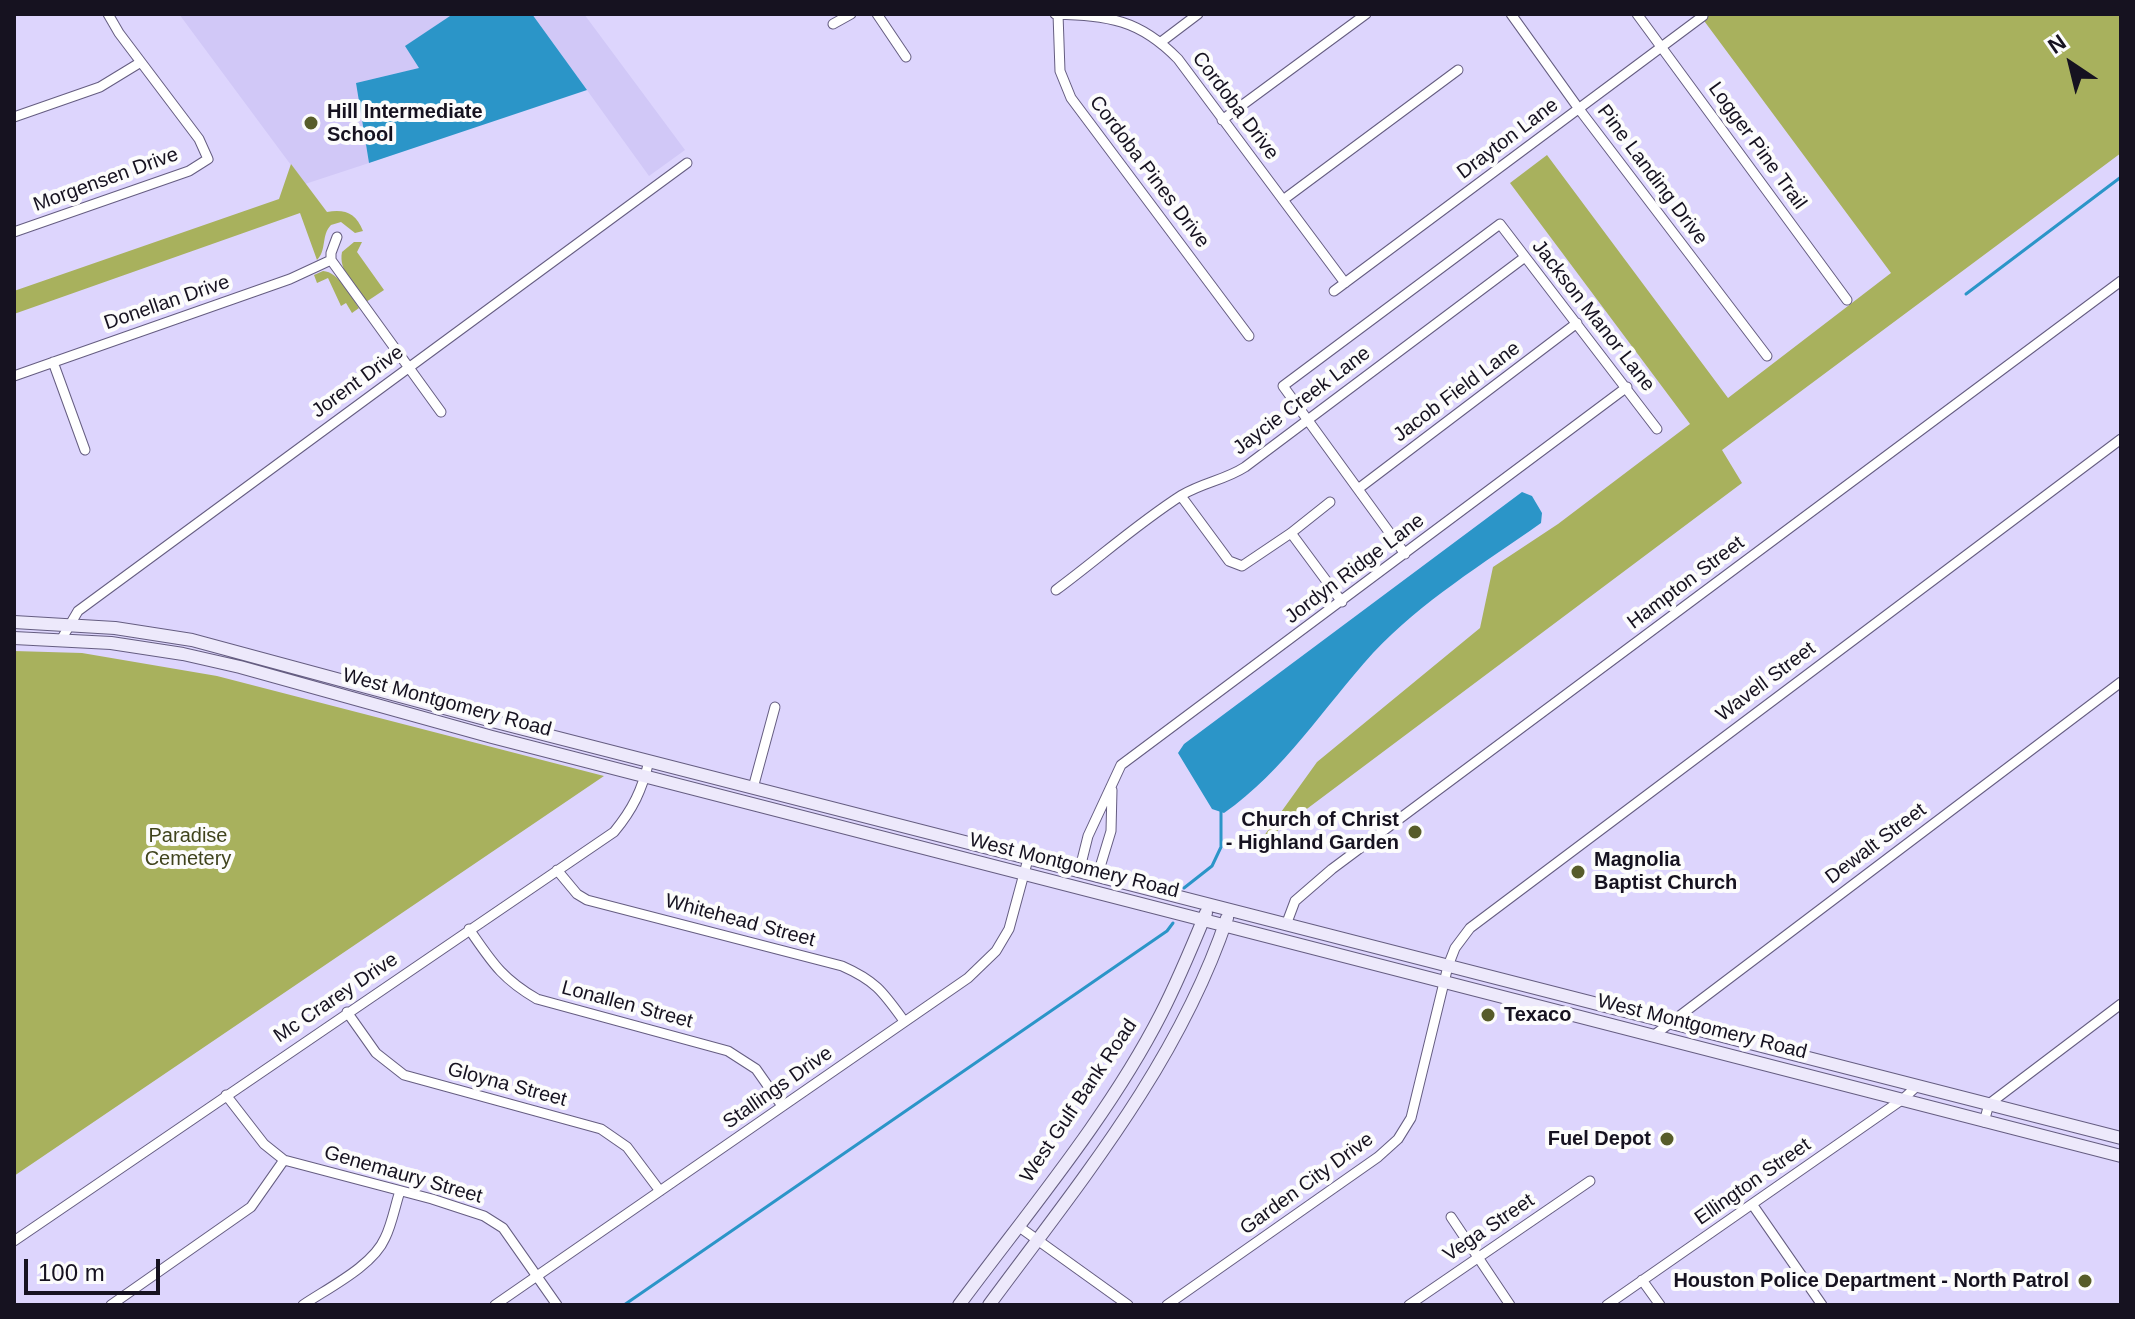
<!DOCTYPE html>
<style>
body{margin:0}
#map{position:relative;width:2135px;height:1319px;overflow:hidden;background:#ddd5fd;font-family:Helvetica,sans-serif}
canvas{display:block}
.frame{position:absolute;inset:0;border:16px solid #161220;pointer-events:none}
.north{position:absolute;left:2031px;top:24px;width:80px;height:80px;-webkit-text-stroke:6px #fcfcfc;paint-order:stroke;rotate:325deg;font-size:22px;font-weight:700;line-height:32px;text-align:center;color:#161220}
.north::after{content:'';display:block;margin:auto;width:28px;height:36px;background:#161220;clip-path:polygon(50% 0,100% 100%,50% 72%,0 100%)}
.scale{position:absolute;left:24px;top:1259px;width:136px;height:36px;box-sizing:border-box;border:4px solid #161220;border-top:0;padding-left:10px;font-size:24px;line-height:28px;white-space:nowrap;color:#161220;-webkit-text-stroke:6px #fcfcfc;paint-order:stroke}
</style>
<div id="map">
<canvas width="2135" height="1319"></canvas>
<div class="frame"></div>
<div class="north">N</div>
<div class="scale">100 m</div>
</div>
<script>
const g = document.querySelector('canvas').getContext('2d');
g.lineJoin = 'round';
function fill(path, color) {
  g.fillStyle = color;
  g.fill(path, 'evenodd');
}
function trace(path, color, width, dash) {
  g.strokeStyle = color;
  g.lineWidth = width;
  g.lineCap = dash ? 'butt' : 'round';
  g.setLineDash(dash || []);
  g.stroke(path);
}
function label(font, color, halo, rows, align = 'center') {
  g.font = font + ' Helvetica,sans-serif';
  g.lineWidth = 8;
  g.setLineDash([]);
  g.textBaseline = 'middle';
  g.strokeStyle = halo;
  g.fillStyle = color;
  for (const [text, x, y, turn = 0] of rows) {
    g.save();
    g.translate(x, y);
    g.rotate((+turn || 0) * Math.PI / 180);
    g.textAlign = isNaN(turn) ? turn : align;
    if (halo) g.strokeText(text, 0, 0);
    g.fillText(text, 0, 0);
    g.restore();
  }
}
fill(new Path2D(`
 M179,14H453L406,46L420,68L356,83L369,163L305,184Z
 M532,14H584L685,150L649,176Z`), '#d1c8f7');
fill(new Path2D(`
 M1699,14H2121V153L1722,450L1742,483L1256,847L1317,762L1480,628L1493,567L1558,524L1690,424L1510,183L1547,155L1728,398L1891,273Z
 M291,164L327,212C345,209 356,213 363,231L355,233L341,222L331,225C321,235 327,250 317,260L300,213L14,314V291L279,199Z
 M354,242H362L357,252L384,290L366,302C356,287 338,271 342,252Z
 M323,271C339,272 350,295 359,308L352,313L346,303L341,306L328,278L317,283L314,275Z
 M14,651L82,653L217,676L604,776L14,1176Z`), '#a8b15d');
fill(new Path2D(`
 M453,14H532L587,90L369,163L356,83L419,68L405,46Z
 M1522,492L1532,496L1542,513L1541,523C1483,564 1422,601 1373,653C1324,707 1284,771 1224,813L1212,809L1178,753L1184,744Z`), '#2b95c8');
trace(new Path2D(`
 M1966,294L2121,177
 M1184,888L1212,866L1221,847V808
 M624,1305L1167,931L1173,923`), '#2b95c8', 3);
const minor = new Path2D(`
 M877,14L906,57
 M1055,14C1109,16 1139,19 1178,59L1345,283
 M1058,14L1060,71L1071,98L1249,336
 M1511,14L1579,109L1767,356
 M1637,14L1847,300
 M833,24L851,14
 M1161,42L1198,14
 M14,117L100,87L141,62
 M1222,120L1366,14
 M1283,200L1458,70
 M14,232L189,171L208,159L199,139L119,33L108,14
 M337,237L331,253V260L441,412
 M1334,291L1703,16
 M53,362L85,450
 M14,376L290,279L331,260
 M1358,489L1577,323
 M1181,496L1229,561L1242,566L1291,533L1330,502
 M1291,533L1342,602
 M1405,554L1283,386L1500,224L1657,429
 M1056,590C1098,559 1138,523 1182,495C1204,482 1225,480 1245,467L1525,257
 M61,640L78,611L687,163
 M753,788L775,707
 M557,870L577,894L587,900L842,966C876,981 883,992 904,1021
 M1079,872L1088,836L1121,765L1627,387
 M1097,877L1111,831L1112,790
 M1286,925L1295,901L1332,869L2121,281
 M469,929C492,962 501,978 537,999L728,1051L756,1069L782,1106
 M347,1012L376,1053L404,1075L601,1129L627,1147L660,1191
 M1653,1036L2121,682
 M226,1095L264,1144L284,1160L432,1199L484,1216L503,1228L557,1305
 M1984,1122L1989,1104L2121,1004
 M1752,1204L1822,1305
 M1451,1217L1510,1305
 M1018,1226L1128,1305
 M14,1241L614,832C633,809 642,790 649,761
 M1642,1280L1660,1305
 M111,1305L251,1207L284,1160
 M303,1305C328,1288 373,1266 385,1238C392,1224 395,1206 400,1191
 M495,1305L968,978L996,951L1009,929L1028,859
 M1167,1305L1378,1157L1398,1139L1411,1118L1448,966L1455,948L1470,928L2121,439
 M1409,1305L1590,1181
 M1607,1305L1903,1099L1917,1086`);
const secondary = new Path2D(`
 M14,622L115,628L192,640L496,722L2121,1138
 M14,638L111,643L183,654L240,667L492,737L2121,1156
 M959,1305C1027,1213 1109,1116 1161,1014C1178,981 1192,947 1206,913
 M989,1305C1079,1183 1178,1064 1227,918`);
trace(minor, '#655d81', 11);
trace(secondary, '#655d81', 14);
trace(minor, '#fff', 9);
trace(secondary, '#ede9fb', 12);
for (const [x, y, r, color] of [
 [311,123,8,"#575c2a"],
 [1415,832,8,"#575c2a"],
 [1578,872,8,"#575c2a"],
 [1488,1015,8,"#575c2a"],
 [1667,1139,8,"#575c2a"],
 [2085,1281,8,"#575c2a"]
]) {
  const dot = new Path2D();
  dot.arc(x, y, r, 0, 2 * Math.PI);
  g.fillStyle = color;
  g.fill(dot);
  trace(dot, '#fcfcfc', 3);
}
label('20px', '#161220', '#fcfcfc', [
 ["Cordoba Drive",1235,106,53],
 ["Drayton Lane",1508,139,-37],
 ["Logger Pine Trail",1757,146,54],
 ["Cordoba Pines Drive",1149,172,53],
 ["Pine Landing Drive",1652,175,53],
 ["Morgensen Drive",106,180,-20],
 ["Donellan Drive",167,303,-19],
 ["Jackson Manor Lane",1593,316,52],
 ["Jorent Drive",358,382,-36],
 ["Jacob Field Lane",1457,392,-37],
 ["Jaycie Creek Lane",1302,401,-37],
 ["Jordyn Ridge Lane",1355,569,-37],
 ["Hampton Street",1686,583,-37],
 ["Wavell Street",1766,682,-37],
 ["West Montgomery Road",447,703,15],
 ["Dewalt Street",1876,844,-37],
 ["West Montgomery Road",1074,866,14],
 ["Whitehead Street",740,921,15],
 ["Mc Crarey Drive",336,998,-34],
 ["Lonallen Street",627,1005,15],
 ["West Montgomery Road",1702,1027,14],
 ["Gloyna Street",507,1085,15],
 ["Stallings Drive",778,1088,-35],
 ["West Gulf Bank Road",1079,1101,-56],
 ["Genemaury Street",403,1175,16],
 ["Ellington Street",1753,1182,-35],
 ["Garden City Drive",1307,1184,-36],
 ["Vega Street",1489,1228,-34]
]);
label('bold 20px', '#161220', '#fcfcfc', [
 ["Hill Intermediate",327,112],
 ["School",327,135],
 ["Church of Christ",1399,820,"right"],
 ["- Highland Garden",1399,843,"right"],
 ["Magnolia",1594,860],
 ["Baptist Church",1594,883],
 ["Texaco",1504,1015],
 ["Fuel Depot",1651,1139,"right"],
 ["Houston Police Department - North Patrol",2069,1281,"right"]
], 'left');
label('20px', '#3f431c', '#fcfcfc', [
 ["Paradise",188,836],
 ["Cemetery",188,859]
]);
</script>
